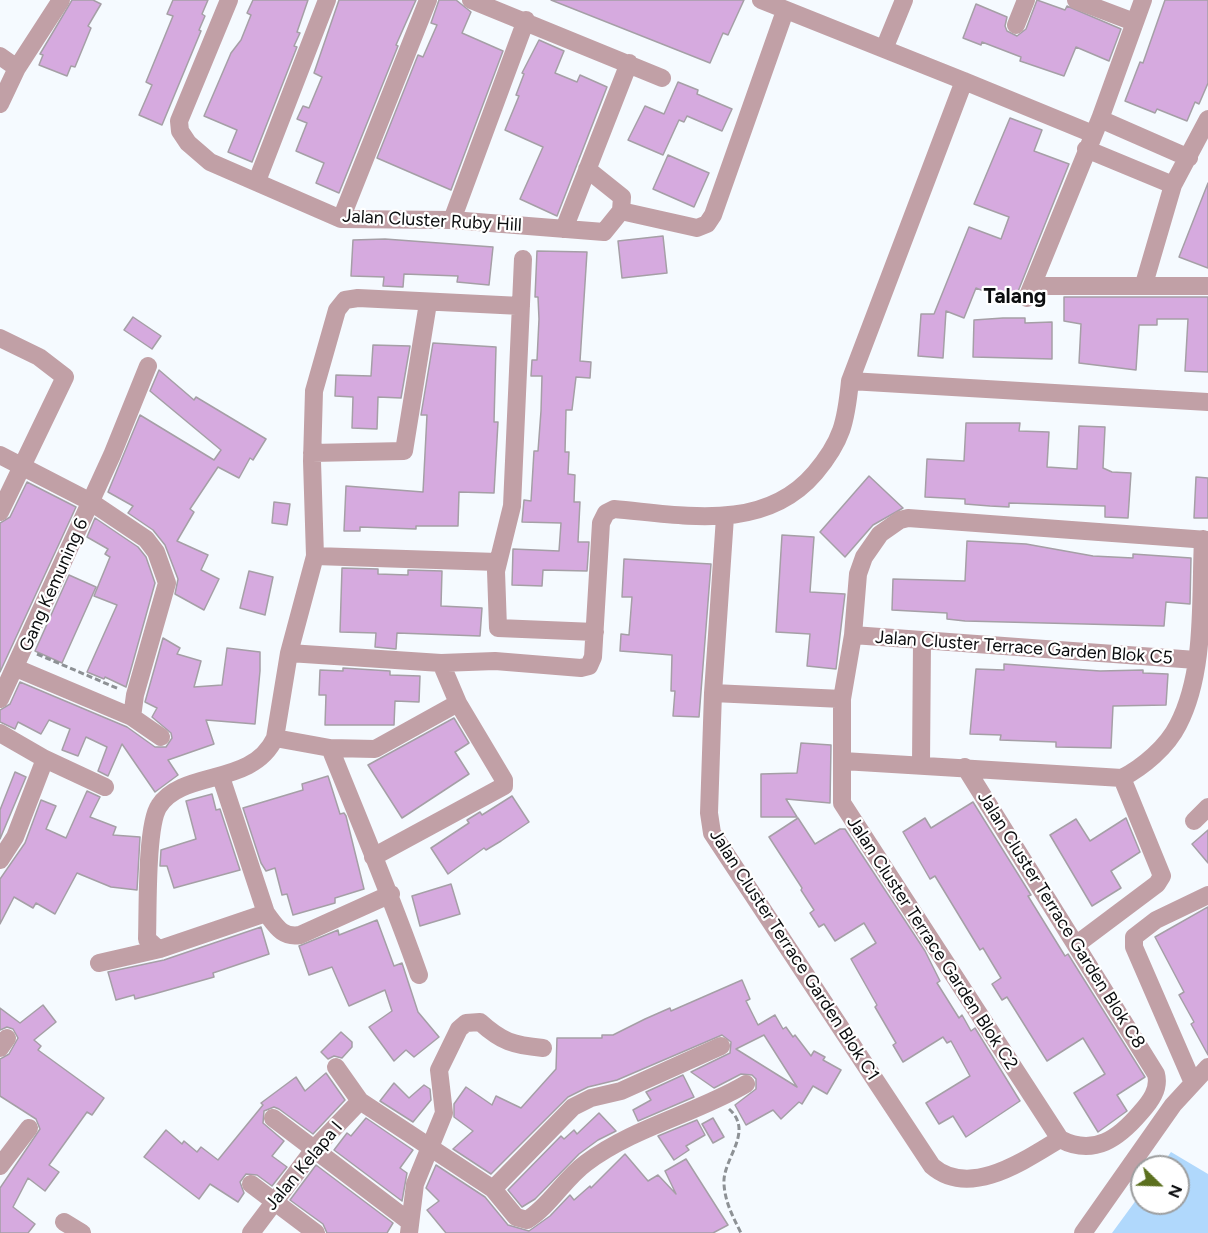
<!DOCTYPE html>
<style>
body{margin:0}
#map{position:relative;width:1208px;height:1233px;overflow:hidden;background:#f5faff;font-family:Figtree,sans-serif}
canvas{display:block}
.north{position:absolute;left:1130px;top:1155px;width:60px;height:60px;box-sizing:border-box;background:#fff;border:2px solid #9d9e9f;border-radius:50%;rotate:113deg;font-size:16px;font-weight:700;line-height:24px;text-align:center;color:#0b0d0f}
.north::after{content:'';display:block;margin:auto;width:21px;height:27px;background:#5c701f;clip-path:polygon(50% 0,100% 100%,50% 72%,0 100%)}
</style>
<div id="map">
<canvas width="1208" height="1233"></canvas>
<div class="north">N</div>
</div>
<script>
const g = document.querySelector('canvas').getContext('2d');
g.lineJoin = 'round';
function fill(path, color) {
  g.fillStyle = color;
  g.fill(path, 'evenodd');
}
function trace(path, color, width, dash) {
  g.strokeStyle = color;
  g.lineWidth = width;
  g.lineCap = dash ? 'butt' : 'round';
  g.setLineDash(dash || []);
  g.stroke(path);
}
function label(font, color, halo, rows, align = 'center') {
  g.font = font + ' Figtree,sans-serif';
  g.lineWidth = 4.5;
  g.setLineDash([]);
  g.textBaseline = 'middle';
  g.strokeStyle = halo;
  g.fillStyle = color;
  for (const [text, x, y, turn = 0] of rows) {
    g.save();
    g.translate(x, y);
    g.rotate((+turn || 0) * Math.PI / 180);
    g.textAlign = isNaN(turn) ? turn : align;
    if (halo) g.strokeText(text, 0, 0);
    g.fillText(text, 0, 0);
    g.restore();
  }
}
fill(new Path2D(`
 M1171,1152L1208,1174V1233H1112L1142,1192V1203H1178V1167H1160Z`), '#b0d8fc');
const building = new Path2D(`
 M72,0H93L101,4L88,26L91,28L75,67L71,66L67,76L39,65L43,55L40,54Z
 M173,0H208L202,14L205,16L199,30L201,31L162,125L139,115L152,85L146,82L173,16L167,14Z
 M253,0H308L297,32L300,33L294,46L297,47L252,162L228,152L237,130L204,116L231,53L241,40L251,15L247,13Z
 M339,0H416L396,45L398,46L339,193L316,183L324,163L296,151L307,123L297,119L303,106L309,108L322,77L314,73Z
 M439,0H456L471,12L462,33L503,51L451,190L377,158L418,55L423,57L437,25L431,23Z
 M551,0H744L728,35L723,33L710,63Z
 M1037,0L1065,10L1067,6L1121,29L1109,61L1076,47L1064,76L1020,61L1021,57L982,42L981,45L963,38L976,4L1007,17L1005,26L1007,31L1017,36L1026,29Z
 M1165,0H1208V83L1199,104L1195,102L1187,121L1157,109L1155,113L1125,101L1140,62L1143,63Z
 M539,40L564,51L555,73L577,82L580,75L607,87L557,216L520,199L543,147L505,130L519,96L516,95L524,74L522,73Z
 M678,82L698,90L697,94L732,109L722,131L687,116L684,122L679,120L663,155L628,140L645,106L664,114Z
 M1010,118L1042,130L1034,151L1069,164L1017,294V304L976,288L964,318L946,311L943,358L918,356L921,314H934L969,227L1001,239L1009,217L974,204Z
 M668,155L709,173L694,207L653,189Z
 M1208,183V268L1179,257Z
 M663,236L667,273L622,278L618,241Z
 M385,239L493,247L489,285L457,282L458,276L404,274L403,287L383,286L384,277L351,276L353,240Z
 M537,251L587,252L580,361L591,362L590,378L576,377L572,410H566L565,452H569L568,474L575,475L574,502H580L578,542H589L587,571L543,570L542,586L512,585L513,549L559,551L561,523L522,522L524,500L531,501L534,451H538L541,411L542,376H531L532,360H537L539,319L538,297H535Z
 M1064,297H1208V372L1185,371L1188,319H1157V325H1139L1136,370L1079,363L1081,324L1064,321Z
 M133,317L161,336L152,349L124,330Z
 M1003,318H1025V323L1052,322V359L973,357L974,320Z
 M433,343L496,347L494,422H498L494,493L459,492L458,526H416V529L360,527V531H344L346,486L423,492L427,415H421Z
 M373,345L410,346L401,398L378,397L377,429L352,428L353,397L335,396L336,375L371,376Z
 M159,370L194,400L196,397L266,439L253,460L250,458L239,478L218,467L190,509L194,512L177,541L208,555L201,570L219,579L204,610L175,594L178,579L165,545L153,530L128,513L133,506L108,492L140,415L214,460L221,450L150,391Z
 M966,423H1020L1019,431L1049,432L1047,467L1077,469L1079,426L1105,427L1103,468L1112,472L1131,473L1128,518L1105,517V506L1009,503V507L990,506L965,504V499L925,497L927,459L964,461Z
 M869,476L903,508L873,525L845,557L820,532Z
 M1196,477L1208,478V518H1194Z
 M27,482L76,507L0,672V523L10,517Z
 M274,502L290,504L287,525L272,523Z
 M95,518L138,547L146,557L155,583L126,687L105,677L104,679L87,672L117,605L94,596L110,557L105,554L108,549L87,537Z
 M782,535L814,537L810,592L845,594L836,669L807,666L810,634L776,632Z
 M967,541L1026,544L1093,556L1133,558V554L1191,558L1190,604L1166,602L1164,626L965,621L947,619V613L892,610L893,579L965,581Z
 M624,559L711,564L699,717L673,716L675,691H671L672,655L620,651L621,634L629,635L632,597H622Z
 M342,568L378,569V574L408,575V570L442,571L441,606L482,608L480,636L397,633L396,649L375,647L376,633L340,632Z
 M249,571L273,577L265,615L240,608Z
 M69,575L96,587L62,663L35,651Z
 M163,638L180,648L177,654L201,661L194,687L222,685L227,648L260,652V671L255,724L206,720L214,744L168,760L178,775L155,792L122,744L108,776L98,771L107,747L86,737L78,756L62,750L70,729L49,720L41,734L18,722L15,729L0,722V710L10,704L20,682L127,727L155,747H166L172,738L171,733L152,717L157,708L145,702Z
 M1004,664L1100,671L1143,670V673L1168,674L1166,705L1113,706L1111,748L1056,747V742L1000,740L1001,735L970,734L976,669L1004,670Z
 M343,668L390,671V675L420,676L419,702L395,701L394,725H325L326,695H319L320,670L343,671Z
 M454,718L469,743L455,752L469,774L402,818L368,765Z
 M801,743L831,745L830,803L786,799L797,817H761V774L797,773Z
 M15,772L26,777L0,839V810Z
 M328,776L340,814L344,813L346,816L364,889L335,898V903L293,915L287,894L282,895L275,868L266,871L261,863L243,808L303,790L302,784Z
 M87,791L100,797L90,817L116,827L113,835L140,837L137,890L111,887L77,873L55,914L36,903L33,908L14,897L0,924V879L25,843L41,800L56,806L46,829L66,838Z
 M212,794L216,810L220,809L240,870L174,888L167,866H160L161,850L196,839L186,801Z
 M512,796L529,822L501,841L486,850L484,848L448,874L431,848L469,823L467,820L480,812L482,815Z
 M973,802L1031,895L1028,896L1065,956L1068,954L1145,1077L1117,1095L1127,1111L1098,1132L1074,1093L1105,1074L1083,1038L1047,1061L1007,997L1002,1000L992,984L1001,978L983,948L980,950L935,876L930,879L903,832L925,818L931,828Z
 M798,818L815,844L840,829H845L925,951L940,981L937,983L959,1018L962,1015L971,1031L975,1028L1020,1101L966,1137L953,1116L939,1124L926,1103L970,1076L951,1041L947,1043L943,1037L903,1062L893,1045L896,1043L875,1007L877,1005L851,959L876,943L864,923L835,941L824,924L819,927L810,913L814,910L801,890L802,888L769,837Z
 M1126,818L1140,852L1111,871L1121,888L1092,906L1050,835L1076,819L1090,841Z
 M1208,830V863L1192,844Z
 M451,884L460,914L420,926L412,896Z
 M1208,907V1055L1191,1024L1194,1022L1179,995L1184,992L1155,937Z
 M377,920L394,966L402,963L418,1012L439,1037L414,1057L406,1050L394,1061L369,1027L392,1011L385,990L349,1006L332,967L309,975L299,946L338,930L339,935Z
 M261,927L269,954L213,973L214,977L154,994L135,999L134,995L116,1000L108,972L164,960Z
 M742,980L750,999L746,1001L758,1025L775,1015L783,1029L786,1027L793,1037L795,1035L811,1056L814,1051L825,1057L823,1060L841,1070L827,1094L813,1086L802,1104L799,1102L781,1119L773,1110L746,1125L735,1105L756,1089V1079L752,1075L741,1074L714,1088L691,1072L730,1053L731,1042L722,1035L617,1080L588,1087L568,1097L491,1174L453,1149L473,1131L454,1117V1104L466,1087L492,1105L496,1096L521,1108L556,1069L557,1038H602V1035H613L645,1019L670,1008L671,1011ZM764,1035L797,1087L736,1049Z
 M43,1005L56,1022L34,1040L41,1046L38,1050L104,1098L92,1115L87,1112L49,1165L59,1172L45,1191L28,1178L13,1207L35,1224L28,1233H0V1188L40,1129L36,1119L0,1096V1059L9,1054L18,1038L13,1029L7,1027L0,1030V1008L20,1023Z
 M341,1032L352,1042V1047L342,1058L334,1056L328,1059L321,1052Z
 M326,1073L345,1100L313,1134L279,1109L274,1107L264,1111L263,1123L284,1141L272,1156L287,1167L272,1186L257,1175L246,1174L240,1182L244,1193L238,1202L210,1184L199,1199L144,1157L166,1130L182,1144L184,1141L197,1152L201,1147L218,1160L263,1105L261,1103L296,1077L305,1091Z
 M683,1075L694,1097L638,1121L633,1110L651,1100L646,1092Z
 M394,1083L409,1098L424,1085L430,1089L431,1100L413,1122L380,1101Z
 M599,1113L616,1131L598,1140L579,1154L535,1199L522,1207L508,1190L561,1136L564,1139L574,1130L577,1134Z
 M366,1118L413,1150L400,1168L407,1173L402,1201L334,1150L347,1133L351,1136Z
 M713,1118L724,1137L713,1143L702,1124Z
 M697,1120L705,1135L686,1146L689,1150L674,1160L658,1136Z
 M625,1154L648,1181L658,1175L676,1194L665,1171L686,1159L728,1225L713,1233H446L427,1210L439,1201L426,1188L436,1165L485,1197L508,1225L529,1231L550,1216L570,1195L574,1200L590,1186L591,1188Z
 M316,1165L393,1223L387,1233H327L323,1224L290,1200Z`);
fill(building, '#d6aadf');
trace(building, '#a59fa6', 1.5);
trace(new Path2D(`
 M37,654L119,689
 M729,1109C755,1132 722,1159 724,1184C725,1202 733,1217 741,1233`), '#8d9195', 3, [6, 3]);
trace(new Path2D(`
 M229,0L179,121L180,131L188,143L210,162L341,219L452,220L604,232L621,211L622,197L587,169
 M471,0L662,78
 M761,0L964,81
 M1076,0L1134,22
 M1016,25L1026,0
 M884,49L904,0
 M0,56L17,68
 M0,104L17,68L61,0
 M1100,119L1189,158
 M1086,149L1173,185
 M257,181L327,0
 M621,211L697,228L707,224L713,215L785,11
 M341,219L428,0
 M452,220L526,20
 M564,229L629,63
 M523,259L512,506L496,571L498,628L595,632
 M1144,284L1173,185L1208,119
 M1032,286H1208
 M1027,298L1100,119L1143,0
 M0,338L39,357L65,377L0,512
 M850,381L1208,402
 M312,453L404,451L428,303
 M0,455L91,502L146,539L156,552L167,583L135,695L132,717
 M725,517L713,693L709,813L712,833L932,1166C970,1199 1025,1160 1060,1139
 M315,556L497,562
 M853,635L1196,660
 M289,653L441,663L495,661L581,668L589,666L593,657L601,523L606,513L614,509C683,515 764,533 815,473C842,441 846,422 850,381L964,81L1093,134
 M16,668L132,717L161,737
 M713,693L842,699
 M0,699L112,455L148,366
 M458,703L375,749L330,748L275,738L289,653L315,556L312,461L314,391L337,310L345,300L358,298L521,306
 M0,733L45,759L105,787
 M330,748C360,823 392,898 419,975
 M843,761L1122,778
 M921,764L922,642
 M965,767L1156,1074C1160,1089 1150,1102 1141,1112C1119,1138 1094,1157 1060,1139L842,803V699L853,635L858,574L864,557L880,534L900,520L908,518L1208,540
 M221,777L266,913C276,926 282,938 300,935L391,894
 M1122,778C1143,767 1167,747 1178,725C1206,671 1200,599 1203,539
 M1194,821L1208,807
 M373,857L504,786V780L458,703L441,663
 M0,860L15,837L45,759
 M1077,944L1157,884L1162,876L1122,778
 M158,949L147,939C148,912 146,825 159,806C183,769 252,787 275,738
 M99,963L160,949L266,913
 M721,1046L621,1091L591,1098L573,1107L493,1189L516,1217L527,1220C550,1206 564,1179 586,1163C634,1127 695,1114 746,1084
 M0,1048L7,1038
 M336,1067L360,1101L493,1189
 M1193,1083L1134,947V937L1156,920L1208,895
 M273,1118L410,1222
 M0,1166L29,1128
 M251,1184L316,1233
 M64,1222L82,1233
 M251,1233L315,1148L360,1101
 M409,1233L415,1184L444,1113L439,1070L459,1029L466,1023L480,1022C502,1042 513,1045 543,1048
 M1083,1233L1173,1105L1208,1067`), '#c1a0a6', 18);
label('18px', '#0b0d0f', '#fff', [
 ["Jalan Cluster Ruby Hill",432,221,3],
 ["Gang Kemuning 6",54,585,-66],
 ["Jalan Cluster Terrace Garden Blok C5",1024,648,4],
 ["Jalan Cluster Terrace Garden Blok C8",1061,920,58],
 ["Jalan Cluster Terrace Garden Blok C2",932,943,57],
 ["Jalan Cluster Terrace Garden Blok C1",794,955,57],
 ["Jalan Kelapa I",304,1166,-50]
]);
label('bold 21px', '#0b0d0f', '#fff', [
 ["Talang",1015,297]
]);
</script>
